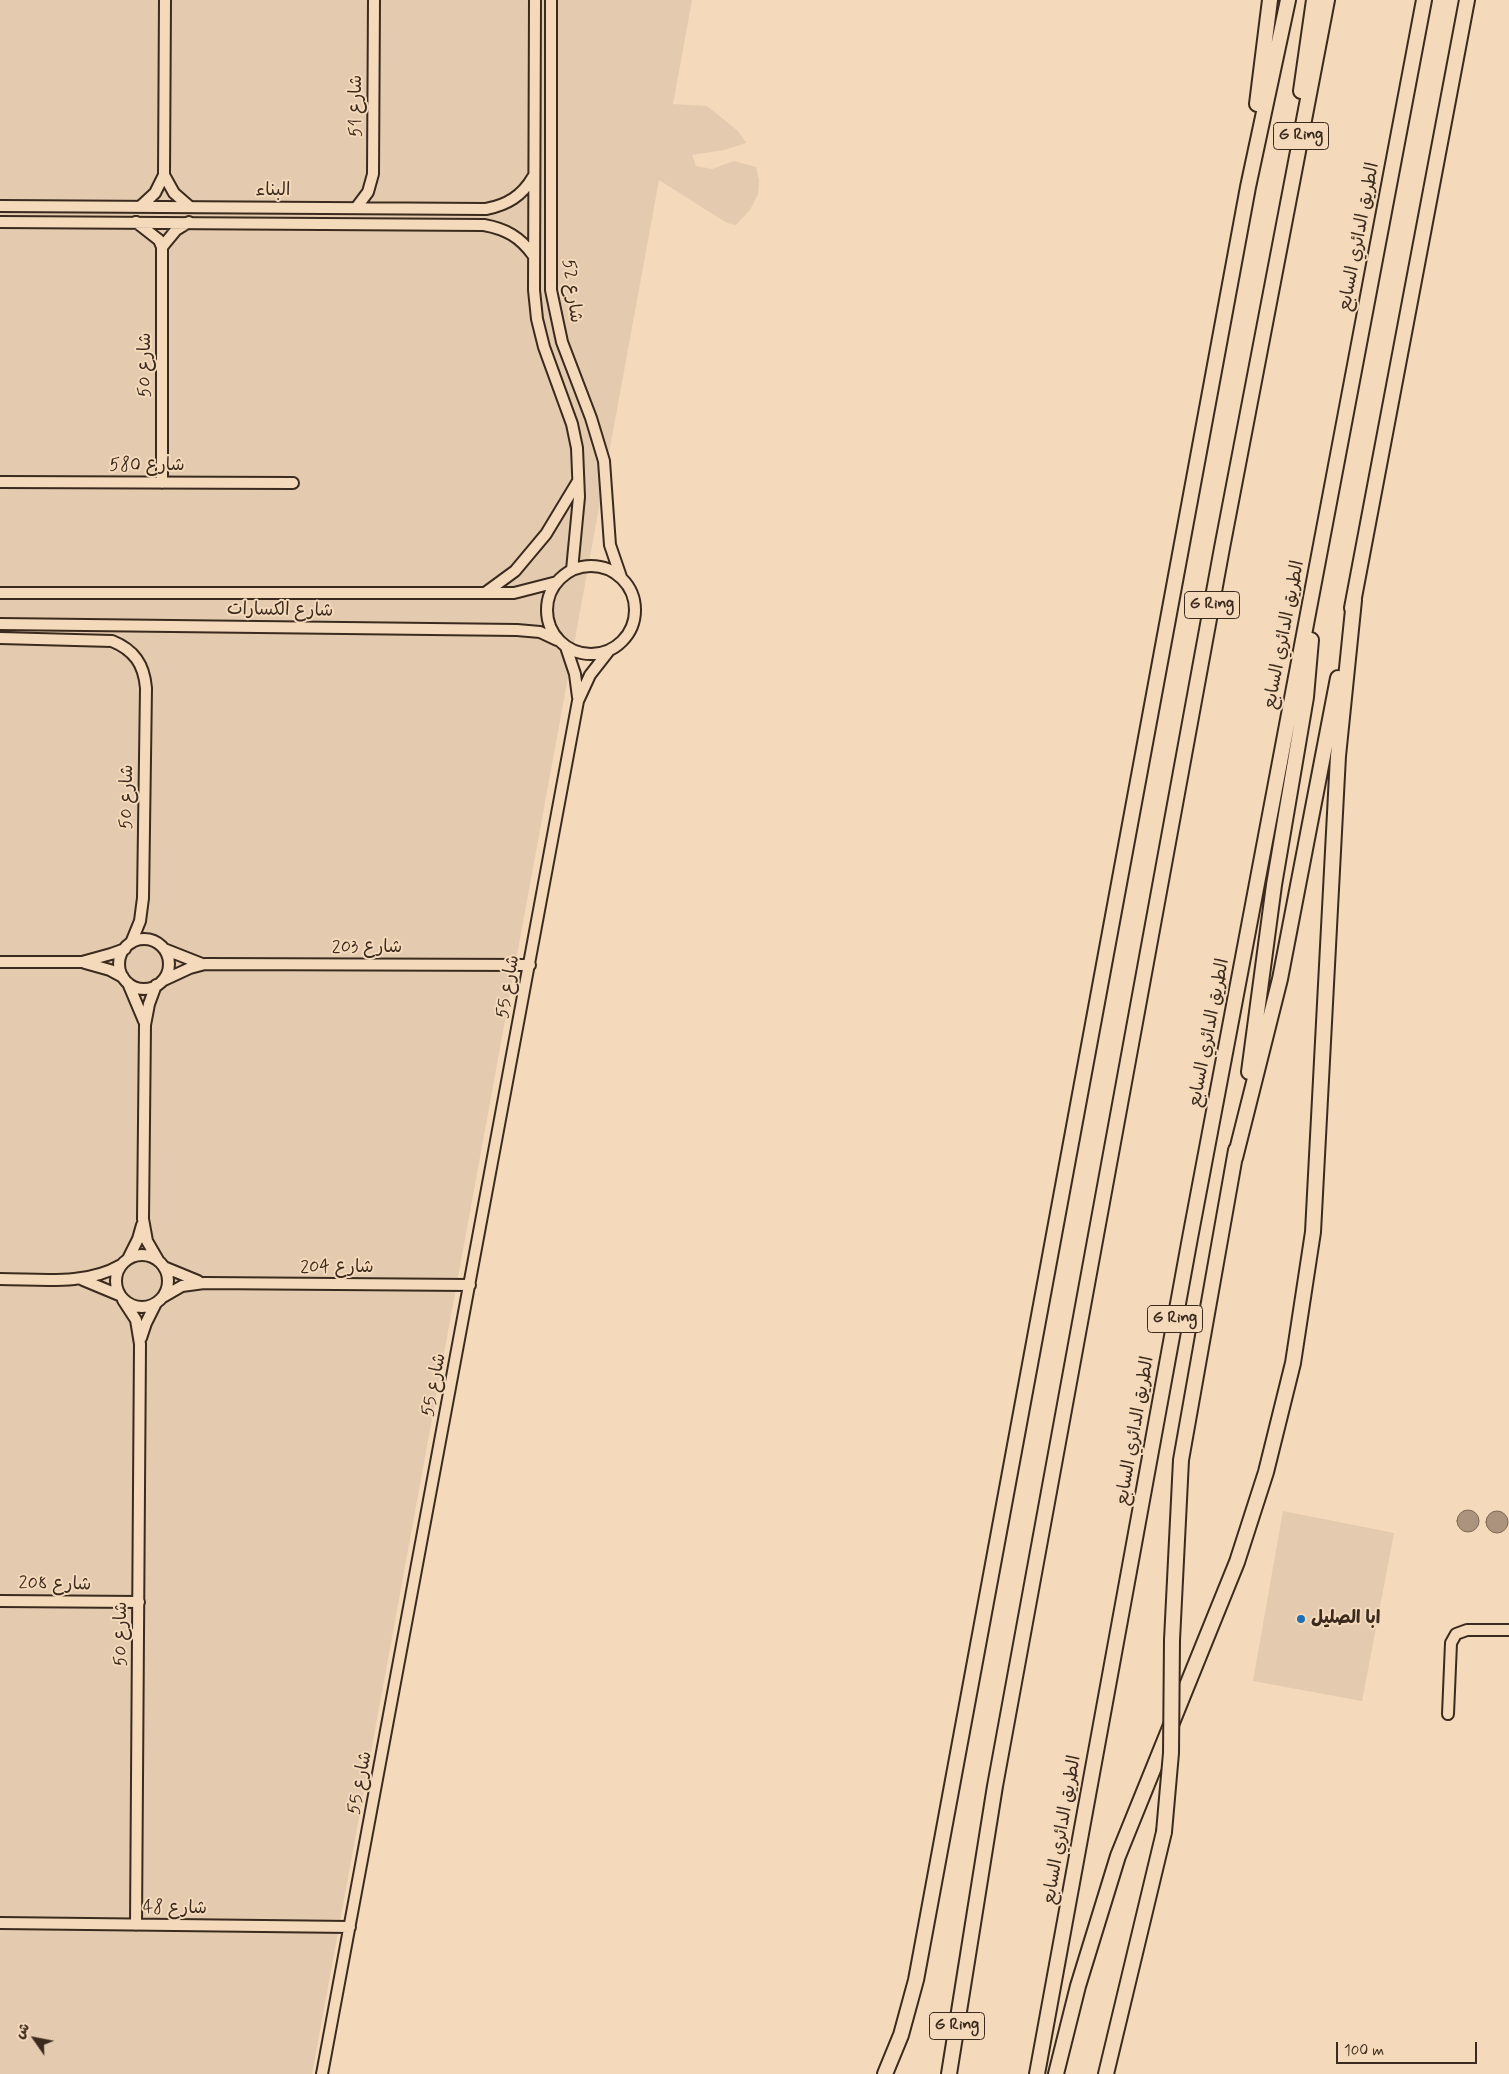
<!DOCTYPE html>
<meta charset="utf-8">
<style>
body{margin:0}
#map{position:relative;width:1509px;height:2074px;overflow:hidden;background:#f4d9bb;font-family:Mynerve,"Playpen Sans Arabic",sans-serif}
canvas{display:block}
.north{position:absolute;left:10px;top:2014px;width:50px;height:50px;-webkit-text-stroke:4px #f4d9bb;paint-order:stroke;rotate:303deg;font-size:14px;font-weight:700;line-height:20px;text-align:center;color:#3b2a1e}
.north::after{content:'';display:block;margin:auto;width:18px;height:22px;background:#3b2a1e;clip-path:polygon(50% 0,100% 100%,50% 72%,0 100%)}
.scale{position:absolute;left:1336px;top:2042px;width:141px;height:22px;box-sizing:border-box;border:2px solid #3b2a1e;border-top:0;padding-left:6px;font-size:15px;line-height:18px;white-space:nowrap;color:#3b2a1e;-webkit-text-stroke:4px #f4d9bb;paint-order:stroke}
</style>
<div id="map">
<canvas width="1509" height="2074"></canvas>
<div class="north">ش</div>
<div class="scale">100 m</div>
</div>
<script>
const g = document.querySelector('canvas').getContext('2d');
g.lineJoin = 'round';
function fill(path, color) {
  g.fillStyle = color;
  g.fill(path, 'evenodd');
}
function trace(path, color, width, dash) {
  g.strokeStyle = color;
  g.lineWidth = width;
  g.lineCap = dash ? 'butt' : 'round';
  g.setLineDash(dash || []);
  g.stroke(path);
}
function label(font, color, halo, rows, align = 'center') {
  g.font = font + ' Mynerve,"Playpen Sans Arabic",sans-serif';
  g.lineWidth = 4;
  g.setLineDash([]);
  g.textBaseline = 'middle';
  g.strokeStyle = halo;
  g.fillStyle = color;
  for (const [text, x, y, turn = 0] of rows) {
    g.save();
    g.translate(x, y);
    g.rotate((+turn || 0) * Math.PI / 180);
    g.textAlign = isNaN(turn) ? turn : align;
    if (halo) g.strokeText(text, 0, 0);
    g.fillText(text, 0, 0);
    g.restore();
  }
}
fill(new Path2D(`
 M0,0H692L673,104L707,106L738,131L746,143L724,150L692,155L696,166L712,169L734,161L756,167L759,180L758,194L750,210L736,225L727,223L659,180L312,2074H0Z
 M1283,1511L1394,1533L1362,1701L1253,1681Z`), '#e4caae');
const water = new Path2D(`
 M1457 1521a11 11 0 1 1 22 0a11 11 0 1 1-22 0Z
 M1486 1522a11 11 0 1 1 22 0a11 11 0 1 1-22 0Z`);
fill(water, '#ab937d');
trace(water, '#7e6957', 1);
const minor = new Path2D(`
 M535,0L534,290L537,319L544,347L572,424L577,448L579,497L572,570
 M551,0V290L562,342L591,418L604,461L610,545L621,577
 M164,175L174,193L190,207
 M0,206L486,209C507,205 522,196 533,177
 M141,206L155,193L164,175L165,0
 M356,208L368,192L373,174L374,0
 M0,222L484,225C506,229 520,237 533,255
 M136,222L159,240L162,247V483
 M162,247L176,230L189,222
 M0,482L293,483
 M547 610a44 44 0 1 1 88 0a44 44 0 1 1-88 0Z
 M0,593H514L557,582
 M485,593L515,571L546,534L578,481
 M0,624L517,630L540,632L557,640
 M0,638L112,641C134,650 144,664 146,688L143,898L140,921L131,943
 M566,647L575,674L578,697
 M119 964a25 25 0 1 1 50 0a25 25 0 1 1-50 0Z
 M164,949L202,964
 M0,962H82L111,954L125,949
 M85,963L110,970L123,977
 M162,981L190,968L205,964L530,965
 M128,983L144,1021
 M156,985L149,1004L145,1025L143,1219L147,1241L158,1260
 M116 1281a26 26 0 1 1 52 0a26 26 0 1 1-52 0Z
 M128,1259L138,1239L142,1225
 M164,1267L198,1281
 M0,1279C40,1279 85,1286 121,1265
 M83,1280L119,1295
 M163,1297L182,1286L204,1283L470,1285
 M123,1300L136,1320L140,1344L136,1925
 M141,1338L146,1323L156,1303
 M0,1601L139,1602
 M1448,1714L1451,1643L1456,1634L1467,1630H1509
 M0,1923L350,1927
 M322,2074L578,701L590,675L608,652`);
const highway = new Path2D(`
 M1301,91L1314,0
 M1257,104L1270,0
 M1352,608L1467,0
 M1249,1072L1274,885L1306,697L1311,640
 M1235,1158L1280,979L1338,678
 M1172,1640L1181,1460L1236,1150
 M885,2074L901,2035L916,1980L1248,187L1288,0
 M949,2074L995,1786L1222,548L1327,0
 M1037,2074L1190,1238L1424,0
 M1056,2074L1078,1986L1118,1856L1237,1562L1266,1472L1293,1363L1313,1232L1338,756L1354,600
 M1106,2074L1164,1832`);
trace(minor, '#3b2a1e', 14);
trace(highway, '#3b2a1e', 18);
trace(minor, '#f4d9bb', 10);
trace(highway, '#f4d9bb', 14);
const highwayBridge = new Path2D(`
 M1164,1832L1171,1753L1172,1640`);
trace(highwayBridge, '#3b2a1e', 18, []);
trace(highwayBridge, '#f4d9bb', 14);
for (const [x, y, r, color] of [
 [1301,1619,5,"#1f6fb2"]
]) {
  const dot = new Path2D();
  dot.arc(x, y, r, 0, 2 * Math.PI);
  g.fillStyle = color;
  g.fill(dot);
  trace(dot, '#f4d9bb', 2);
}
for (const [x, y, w] of [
 [1301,136,55],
 [1212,605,55],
 [1175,1319,55],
 [957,2026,55]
]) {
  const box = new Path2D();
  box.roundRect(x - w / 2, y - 13.5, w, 27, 4);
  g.fillStyle = '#f4d9bb';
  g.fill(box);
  trace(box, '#3b2a1e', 1);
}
label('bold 16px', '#3b2a1e', null, [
 ["G Ring",1301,136],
 ["G Ring",1212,605],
 ["G Ring",1175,1319],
 ["G Ring",957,2026]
]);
label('18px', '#3b2a1e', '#f4d9bb', [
 ["شارع 51",357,106,-90],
 ["البناء",273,191],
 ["الطريق الدائري السابع",1360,237,-79],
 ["شارع 52",571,291,83],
 ["شارع 50",146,365,-90],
 ["شارع 580",147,466],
 ["شارع الكسارات",280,611,1],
 ["الطريق الدائري السابع",1285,635,-79],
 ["شارع 50",128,797,-89],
 ["شارع 203",367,948],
 ["شارع 55",509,987,-80],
 ["الطريق الدائري السابع",1210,1033,-79],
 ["شارع 204",337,1268],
 ["شارع 55",435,1385,-79],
 ["الطريق الدائري السابع",1136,1431,-80],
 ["شارع 208",55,1585,1],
 ["شارع 50",122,1634,-90],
 ["شارع 55",361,1783,-79],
 ["الطريق الدائري السابع",1063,1830,-80],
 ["شارع 48",175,1909,1]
]);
label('bold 18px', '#3b2a1e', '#f4d9bb', [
 ["ابا الصليل",1311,1619]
], 'left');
</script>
